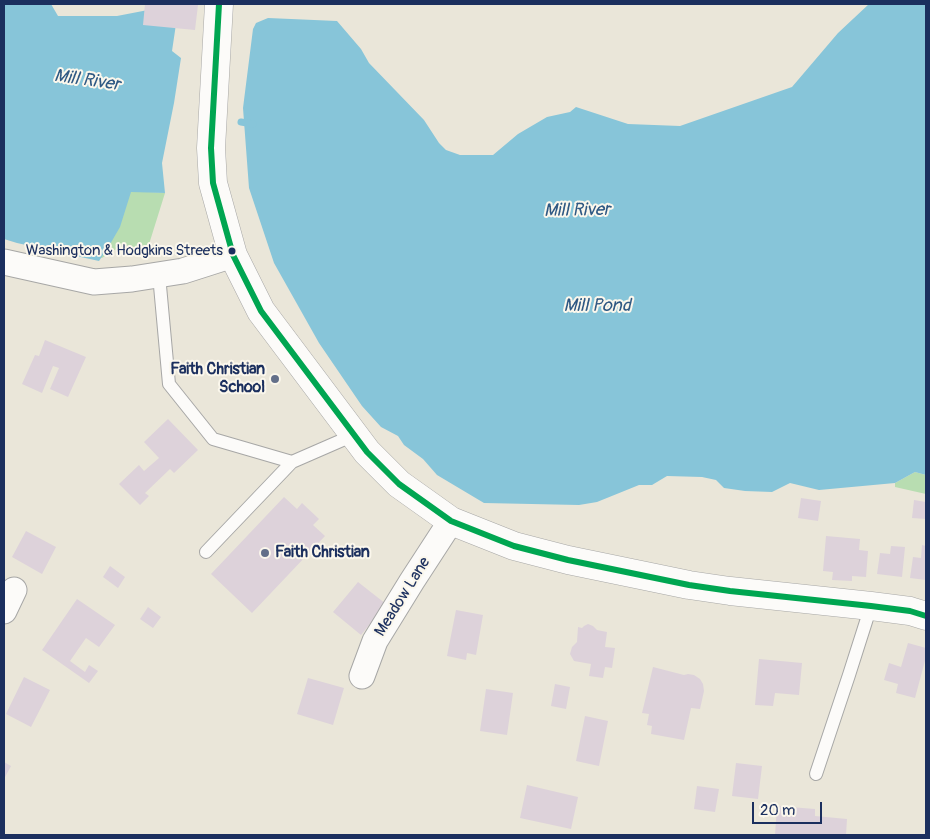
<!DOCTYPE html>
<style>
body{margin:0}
#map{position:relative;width:930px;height:839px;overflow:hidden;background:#eae6d9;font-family:Pangolin,sans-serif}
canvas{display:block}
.frame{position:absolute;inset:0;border:5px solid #1b2f5e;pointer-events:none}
.scale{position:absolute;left:752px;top:802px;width:70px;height:22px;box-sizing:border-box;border:2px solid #1b2f5e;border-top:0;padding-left:6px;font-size:15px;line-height:18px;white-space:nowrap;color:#1b2f5e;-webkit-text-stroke:4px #fbf7ec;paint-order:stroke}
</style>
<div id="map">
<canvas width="930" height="839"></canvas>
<div class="frame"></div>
<div class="scale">20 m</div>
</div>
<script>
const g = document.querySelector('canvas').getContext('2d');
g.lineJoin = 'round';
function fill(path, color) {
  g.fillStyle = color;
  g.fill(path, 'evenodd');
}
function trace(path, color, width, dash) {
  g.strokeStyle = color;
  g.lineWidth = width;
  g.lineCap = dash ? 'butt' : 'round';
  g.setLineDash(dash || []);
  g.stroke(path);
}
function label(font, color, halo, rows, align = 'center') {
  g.font = font + ' Pangolin,sans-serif';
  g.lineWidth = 4;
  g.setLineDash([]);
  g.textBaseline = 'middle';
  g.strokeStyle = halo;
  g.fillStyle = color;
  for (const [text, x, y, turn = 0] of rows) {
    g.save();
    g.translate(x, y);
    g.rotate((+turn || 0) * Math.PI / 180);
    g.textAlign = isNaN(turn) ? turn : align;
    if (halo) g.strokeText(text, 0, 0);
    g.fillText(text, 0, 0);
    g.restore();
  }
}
fill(new Path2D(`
 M55,186L165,193L145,257L118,248L102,258L46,252L36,247Z
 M915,472L926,475V494L895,487V483Z`), '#b8ddb1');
fill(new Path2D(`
 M4,4H51L58,16H117L179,4L172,51L181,58L174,103L162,163L165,193L131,192L120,227L109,246L99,261L17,243L4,239Z
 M869,4H926V475L915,472L895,483L819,490L790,483L772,492L745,491L724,488L716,480L702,477L667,476L652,485H639L597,502L579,505L484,503L437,475L423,459L404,445L398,436L381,427L362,406L319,343L274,263L249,188L243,108L253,29L256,23L268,18L337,21L361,49L369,63L424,120L439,143L446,150L460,155H493L518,134L547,117L570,112L576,107L628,124L680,126L792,87L838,33Z`), '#87c5d9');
trace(new Path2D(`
 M241,122L253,124`), '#87c5d9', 7);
fill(new Path2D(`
 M145,4L198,5L195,30L143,25Z
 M45,340L86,357L68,397L50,389L59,368L53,366L42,393L22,384L35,355L39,356Z
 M168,419L198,450L174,473L170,469L145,493L149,496L140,505L119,484L139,465L144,471L159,458L144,442Z
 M284,497L297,509L302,503L319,519L313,525L325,536L252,613L211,574Z
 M801,498L821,501L818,521L798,518Z
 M914,500L926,502V519L912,518Z
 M26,531L56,547L42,574L12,557Z
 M826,536L860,539L859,550L868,551L866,577L852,576V581L832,580L833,572L823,571Z
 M922,545L926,546V580L910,578L913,557L921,558Z
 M891,546L905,547L902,577L877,574L880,553L890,554Z
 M110,566L125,577L118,588L103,577Z
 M358,582L386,604L361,635L333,612Z
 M77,599L115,625L99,647L86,638L70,661L85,672L89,665L98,671L89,683L42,650Z
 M148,607L161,617L153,628L140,619Z
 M456,610L483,615L476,655L467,653L466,660L447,656Z
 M588,624L593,626L597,630L607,632L605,647L615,648L612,668L605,667L603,678L589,676L591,664L574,661L570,654L572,647L577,642L578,627L582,628L584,626Z
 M908,643L926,648V657L915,698L896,693L898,684L884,680L889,663L901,667Z
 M759,659L802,663L799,695L775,693L773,706L755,705Z
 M653,667L684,675L688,674L694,675L700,679L703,684L704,691L700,709L691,708L684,740L651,734L652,726L647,725L649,714L642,713Z
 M24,677L50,690L31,727L6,714Z
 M308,678L344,688L333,725L297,714Z
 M555,684L570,687L566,709L551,706Z
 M486,689L513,693L507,735L480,731Z
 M585,716L608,721L599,766L576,761Z
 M4,762L11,766L4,779Z
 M736,763L762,766L758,799L732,796Z
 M527,785L578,797L571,829L520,818Z
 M697,786L719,789L715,812L694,809Z
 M777,806L815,809V816L847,819L846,835H775Z`), '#ddd2da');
const lane = new Path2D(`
 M159,275L169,384L213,439L292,462L354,435
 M206,552L292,462
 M816,774L849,675L871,606`);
const street = new Path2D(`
 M4,262L94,282L132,279L183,271L233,255
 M4,611L14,590
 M362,676L375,641L412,581L451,521`);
const secondary = new Path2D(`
 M219,4L211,148L213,183L233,255L261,311L367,452L399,484L451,521L514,546L568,560L689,585L730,591L871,606L910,611L926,616`);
trace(lane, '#a7a7a6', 14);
trace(street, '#a7a7a6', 27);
trace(secondary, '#a7a7a6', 29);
trace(lane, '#fcfbf9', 12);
trace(street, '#fcfbf9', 25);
trace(secondary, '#fcfbf9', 28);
trace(new Path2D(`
 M219,4L211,148L213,183L233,255L261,311L367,452L399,484L451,521L514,546L568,560L689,585L730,591L871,606L910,611L926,616`), '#00a651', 6);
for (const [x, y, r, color] of [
 [232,251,4.5,"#1b2f5e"],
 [275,379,5,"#636f89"],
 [265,553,5,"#636f89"]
]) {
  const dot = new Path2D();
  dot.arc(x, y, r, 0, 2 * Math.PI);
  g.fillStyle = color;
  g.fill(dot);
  trace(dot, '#fbf7ec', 2);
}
label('15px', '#1b2f5e', '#fbf7ec', [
 ["Washington & Hodgkins Streets",223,251]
], 'right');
label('bold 16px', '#1b2f5e', '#fbf7ec', [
 ["Faith Christian",265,370],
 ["School",265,388],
 ["Faith Christian",275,553,"left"]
], 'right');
label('16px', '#1b2f5e', '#fbf7ec', [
 ["Meadow Lane",403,597,-58]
]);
label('italic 18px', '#2e5883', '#fbf7ec', [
 ["Mill River",87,81,8],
 ["Mill River",577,211,-1],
 ["Mill Pond",597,306]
]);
</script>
